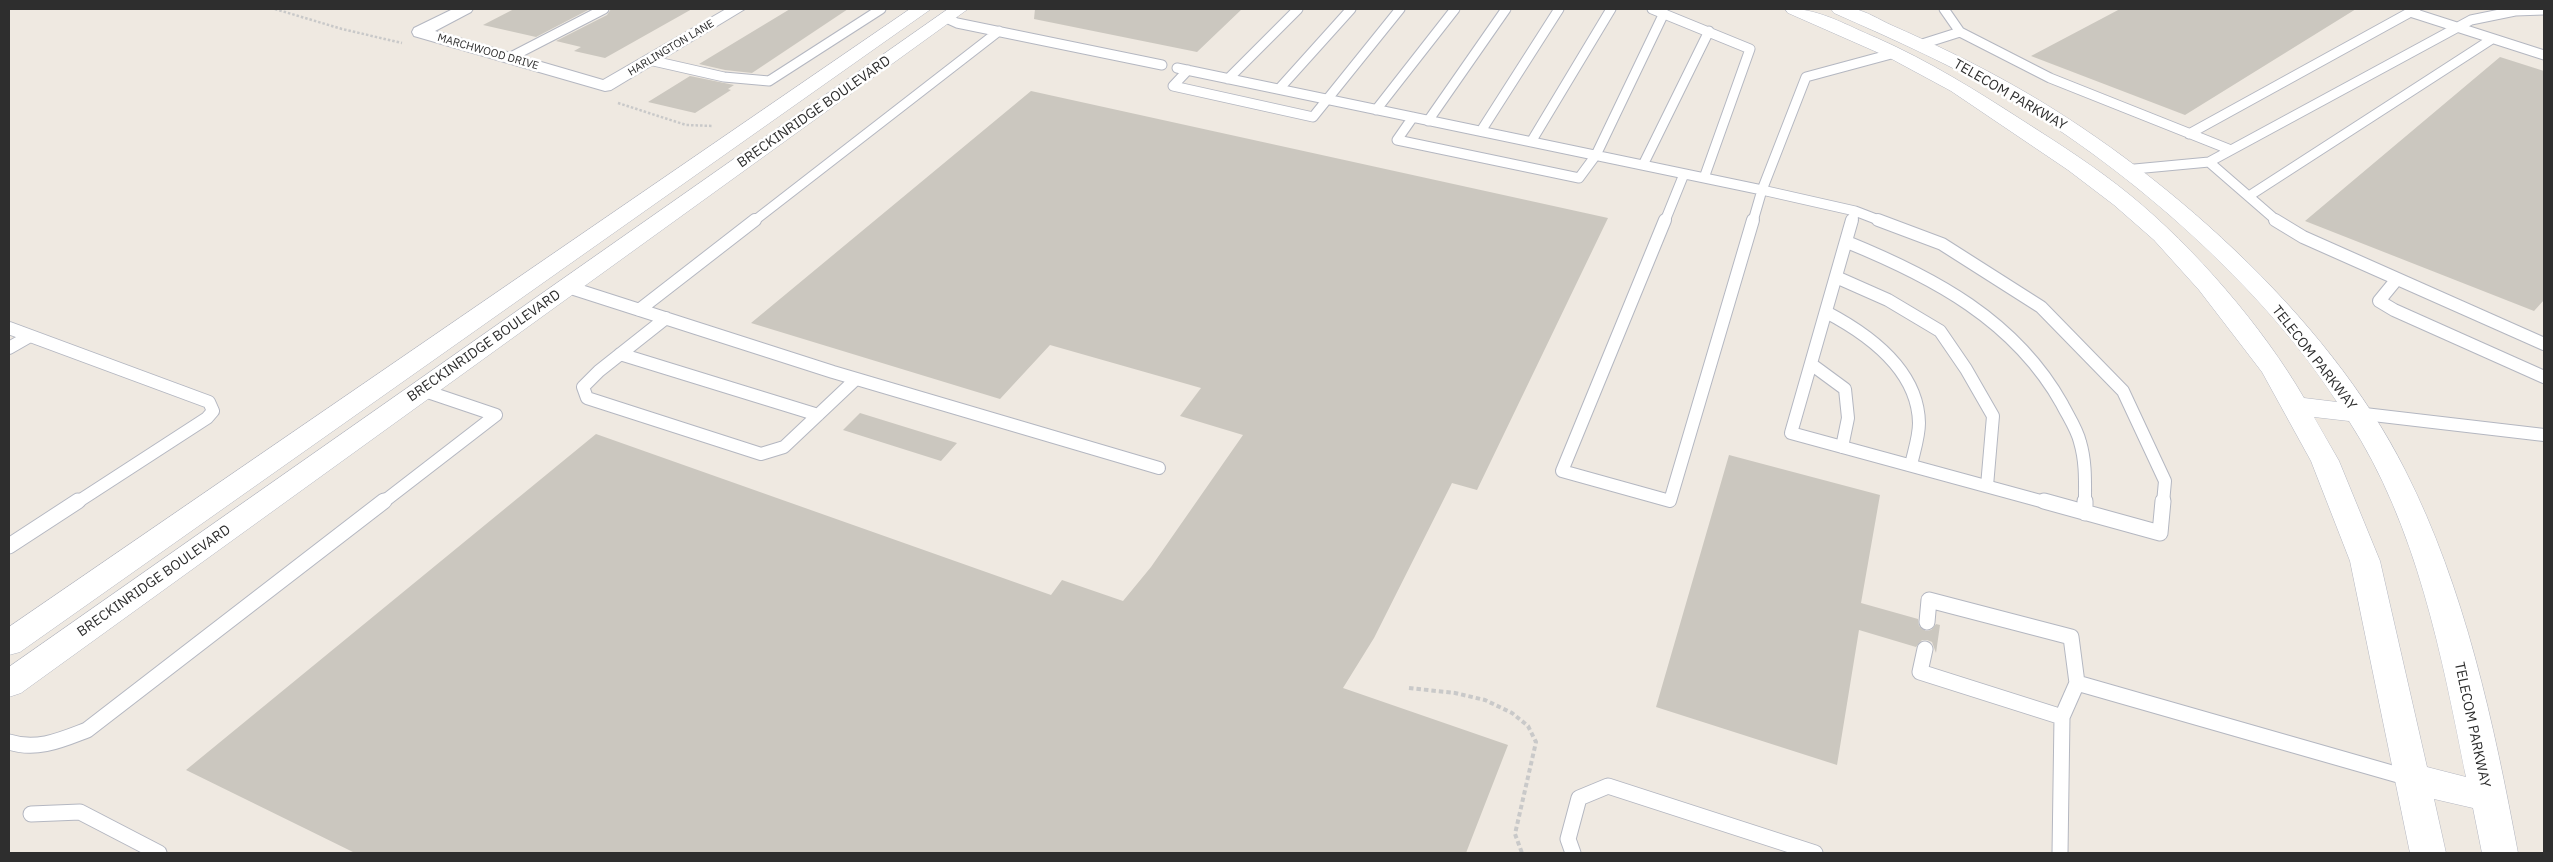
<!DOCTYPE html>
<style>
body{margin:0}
#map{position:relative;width:2553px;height:862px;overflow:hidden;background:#efe9e1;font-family:"IBM Plex Sans",sans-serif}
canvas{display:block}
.frame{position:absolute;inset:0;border:10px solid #2e2e2e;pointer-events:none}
</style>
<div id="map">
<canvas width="2553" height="862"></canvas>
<div class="frame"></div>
</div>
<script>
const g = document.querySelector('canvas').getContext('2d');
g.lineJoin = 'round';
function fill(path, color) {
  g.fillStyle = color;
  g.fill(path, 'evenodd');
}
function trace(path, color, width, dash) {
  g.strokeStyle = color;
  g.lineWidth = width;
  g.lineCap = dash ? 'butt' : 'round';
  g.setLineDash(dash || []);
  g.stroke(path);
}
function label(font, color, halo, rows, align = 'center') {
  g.font = font + ' "IBM Plex Sans",sans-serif';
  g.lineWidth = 5;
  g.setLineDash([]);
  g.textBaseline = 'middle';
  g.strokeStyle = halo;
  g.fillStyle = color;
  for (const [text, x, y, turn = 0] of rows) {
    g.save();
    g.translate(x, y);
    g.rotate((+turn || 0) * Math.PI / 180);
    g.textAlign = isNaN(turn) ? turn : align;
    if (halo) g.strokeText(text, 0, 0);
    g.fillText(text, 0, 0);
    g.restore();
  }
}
fill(new Path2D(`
 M514,9H590L536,37L483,25Z
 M611,9H610H692L605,58L574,51L581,47L556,41L607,15Z
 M790,9H848L752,73L725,70L699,64Z
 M1035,9H1242L1197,52L1034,19Z
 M2120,9H2356L2185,115L2031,56Z
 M2500,57L2544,71V300L2534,311L2305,221Z
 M690,76L734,85L728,89L731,90L695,113L648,102Z
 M1031,91L1608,218L1477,490L1452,483L1374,638L1343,688L1508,745L1466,853H355L186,770L596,434L1051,595L1062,580L1123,601L1151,567L1243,435L1180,416L1201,388L1050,345L1000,399L751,323Z
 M860,413L957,443L941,461L843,430Z
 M1729,455L1880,495L1861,603L1918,619L1919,626L1926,631L1931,630L1936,624L1940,625L1936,653L1932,642L1927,640H1922L1916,647L1859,630L1837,765L1656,707Z`), '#cbc7bf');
const laneFar2 = new Path2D(`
 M1652,9L1750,49L1704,178
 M2410,12L2544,55
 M946,18L957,23L1162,65
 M1960,32L2050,78L2231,150
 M1919,45L1960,32L1944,9
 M509,58L604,9
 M649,60L724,77L769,81L881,9
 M1177,68L1762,190L1806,77L1895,53
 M1188,70L1173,86L1313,117L1400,9
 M1228,79L1298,9
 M1279,89L1351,9
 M1376,110L1455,9
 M1413,117L1397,140L1579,178L1596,155L1664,13
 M1428,121L1506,9
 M1481,131L1559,9
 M2189,134L2416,9
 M1531,142L1611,9
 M1643,165L1709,31
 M2124,170L2209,162
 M2249,196L2492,39
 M1855,211L1881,221
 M754,221L999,31
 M1665,221L1684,174
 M1753,221L1762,190L1855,211
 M1852,221L1855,211
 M2277,221L2209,162L2471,20L2515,11L2544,10`);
const laneFar1 = new Path2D(`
 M1665,220L1562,471L1670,501L1753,220
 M1852,220L1791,433L2048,503
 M1878,220L1942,244L2041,307L2123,391L2165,481L2163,503
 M2275,220L2303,237L2544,344
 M1847,242C1933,277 2015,320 2062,404C2068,416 2077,429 2080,442C2086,462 2085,482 2085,503
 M1836,277L1888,300L1940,331L1966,369L1993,416L1987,486
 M2397,279L2379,301L2394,310L2544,377
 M568,287L833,372L1159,468
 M639,310L755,220
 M1826,312C1868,334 1918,370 1919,423C1919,437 1914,451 1911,465
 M666,318L599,371L583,387L587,398L761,454L784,447L856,379
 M9,328L209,402L213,411L207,418L76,503
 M9,348L30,336
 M620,354L818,415
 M1811,364L1845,389L1848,418L1842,447
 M422,390L496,415
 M2356,413L2544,435
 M382,503L496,415`);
const lane = new Path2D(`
 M2044,501L2160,533L2163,501
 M2085,501V513
 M9,546L78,501
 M1927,622L1929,600L2071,637L2077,683L2062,717L2060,853
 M1925,649L1920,672L2062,717
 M2077,683L2409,778
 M9,742C37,751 61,740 87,730L384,501
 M31,814L80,812L159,853
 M1573,853L1568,839L1579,798L1608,786L1815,853`);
const street = new Path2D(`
 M453,9H473L471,12L435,31L603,80L726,9H745L611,90L605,91L414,36L412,32L414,28Z`);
const secondary = new Path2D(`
 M910,9H931L20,652L9,655V627Z
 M948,9H968L21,693L9,697V667Z
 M1785,9C1818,7 1847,26 1877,38C1929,61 1977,91 2025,122C2061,145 2097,168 2130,195C2194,247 2263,327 2304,398L2337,402C2263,287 2131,171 2013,101C1956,67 1895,40 1834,13L1831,9C1838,9 1847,7 1854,9C1866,11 1880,20 1891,25C1932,43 1972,62 2011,84C2160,167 2328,316 2405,470C2465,588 2494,724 2518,853H2482L2473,808L2434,799L2446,853H2410L2350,561L2311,461L2262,372L2199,290L2154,240L2114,205L2068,170L1951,91L1888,57L1788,13ZM2314,417L2349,421C2417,526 2442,656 2466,777L2427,767L2380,561L2339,461Z`);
trace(laneFar2, '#b4b7c1', 11);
trace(laneFar1, '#b4b7c1', 14);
trace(lane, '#b4b7c1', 17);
trace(street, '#b4b7c1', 2);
trace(secondary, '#b4b7c1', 1);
trace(new Path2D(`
 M275,9L342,29L402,43
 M618,103L686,125L713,126`), '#c9c9c9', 2.5, [2.5, 2]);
trace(new Path2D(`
 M1409,688L1455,693L1485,700L1512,713L1528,726L1536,742L1515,834L1522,853`), '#c9c9c9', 4, [4.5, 3]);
trace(laneFar2, '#fff', 9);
trace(laneFar1, '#fff', 12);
trace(lane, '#fff', 15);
fill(street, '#fff');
fill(secondary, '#fff');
label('11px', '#2e2e2e', '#fff', [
 ["HARLINGTON LANE",671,48,-31],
 ["MARCHWOOD DRIVE",488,52,16]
]);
label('14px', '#2e2e2e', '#fff', [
 ["TELECOM PARKWAY",2010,95,30],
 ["BRECKINRIDGE BOULEVARD",814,112,-35],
 ["BRECKINRIDGE BOULEVARD",484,346,-35],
 ["TELECOM PARKWAY",2314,358,52],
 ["BRECKINRIDGE BOULEVARD",154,581,-35],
 ["TELECOM PARKWAY",2472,725,78]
]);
</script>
